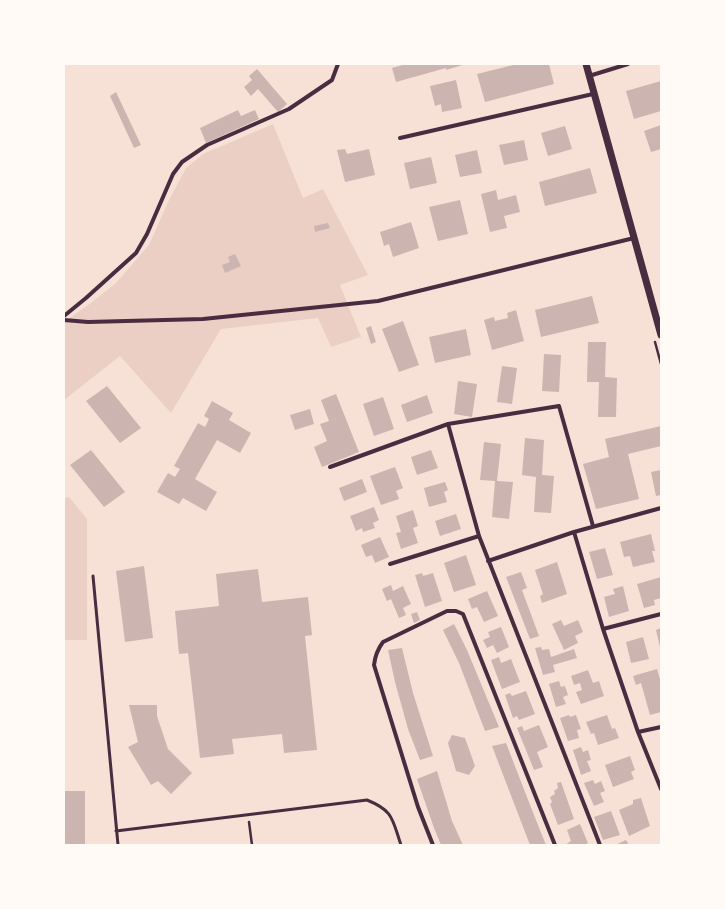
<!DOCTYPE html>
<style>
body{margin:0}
#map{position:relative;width:725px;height:909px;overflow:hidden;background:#f7e1d7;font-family:"Exo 2",sans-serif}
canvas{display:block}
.frame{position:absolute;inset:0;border:65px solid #fffaf5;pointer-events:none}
</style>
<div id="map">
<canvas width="725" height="909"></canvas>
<div class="frame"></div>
</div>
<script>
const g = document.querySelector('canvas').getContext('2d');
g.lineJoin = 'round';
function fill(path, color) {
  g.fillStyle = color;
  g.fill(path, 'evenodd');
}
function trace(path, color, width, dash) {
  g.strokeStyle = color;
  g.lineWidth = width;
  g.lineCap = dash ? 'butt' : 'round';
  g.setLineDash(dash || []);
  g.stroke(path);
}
fill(new Path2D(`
 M273,124L303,198L323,189L368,275L340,285L361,337L331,347L318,318L221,329L171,413L120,356L64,400V322L91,303L116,283L149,245L169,200L186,168L203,154Z
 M69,497L87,519V640H64V498Z`), '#ebcfc5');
fill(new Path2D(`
 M406,64H466L446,70V68L396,82L392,68Z
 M517,64H549L554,84L485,102L477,74Z
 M257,69L287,104L278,112L258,89L251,96L244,87L252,80L249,76Z
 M456,80L462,108L442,112L441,104L435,106L430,86Z
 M661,81V111L634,119L626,91Z
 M116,92L141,145L134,148L110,96Z
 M238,110L241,116L255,110L259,119L206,143L200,128Z
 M661,125V149L651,152L644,131Z
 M565,126L572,149L548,156L541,133Z
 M524,140L528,160L504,165L499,145Z
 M345,149L347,154L369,149L375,175L345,182L337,150Z
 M477,150L482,173L460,177L455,155Z
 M431,157L437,183L410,189L404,163Z
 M590,168L597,193L545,206L539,182Z
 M496,190L498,200L516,195L520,212L504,216L507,228L490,232L481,194Z
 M460,200L468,234L438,241L429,207Z
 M411,222L419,248L393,257L389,244L384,246L380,232Z
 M328,223L330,228L315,232L314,226Z
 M235,254L241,266L225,273L222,265L230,262L228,257Z
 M592,296L599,323L541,337L535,310Z
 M516,310L524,341L492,350L484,320L494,317L495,321L508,318L507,313Z
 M403,321L419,365L399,372L382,329Z
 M371,326L376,342L371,344L366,328Z
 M466,329L471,355L435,363L429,337Z
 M588,342H606L605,377L617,378L616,417H598L599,382H587Z
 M544,354L561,355L559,392L542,391Z
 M502,366L517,368L512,404L497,402Z
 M458,381L477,384L472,417L454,414Z
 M107,386L141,428L120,443L86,401Z
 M336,394L359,452L322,467L314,447L327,441L320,424L329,421L321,400Z
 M427,395L433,413L407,422L401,405Z
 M383,397L394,429L374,436L363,404Z
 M212,401L233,413L229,420L251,433L240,453L217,440L195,479L217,492L206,511L183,498L179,504L157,492L168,473L175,477L180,469L174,466L198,423L205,427L209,419L204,416Z
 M310,409L314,424L295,430L290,415Z
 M661,426V446L628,454L639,499L596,509L583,464L609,457L605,439Z
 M525,438L544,440L542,475L554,476L551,513L534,512L536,477L522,475Z
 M484,442L501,444L497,481L513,482L509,519L492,517L495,481L480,480Z
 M91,450L125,492L104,507L70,465Z
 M431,450L438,468L417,475L411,457Z
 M395,467L403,488L396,491L399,499L381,505L370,476Z
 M661,470V495L656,496L651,472Z
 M362,479L367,492L344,501L339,488Z
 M445,482L448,490L444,492L447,502L429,507L424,488Z
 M374,507L379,520L373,523L375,528L363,532L362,528L356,531L350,516Z
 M413,510L418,526L413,528L418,543L401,549L396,533L401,532L396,516Z
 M456,514L461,529L440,536L435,521Z
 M651,534L655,551H652L655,562L633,567L630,556L624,557L620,542Z
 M380,537L389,557L375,563L372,555L366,557L361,545Z
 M605,548L613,575L597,579L589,552Z
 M466,555L476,585L454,592L444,563Z
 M557,562L567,594L542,603L540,596L543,594L535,570Z
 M144,566L153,638L125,642L116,571Z
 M258,569L262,602L308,597L312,635L305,636L317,750L284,753L282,734L232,739L234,754L200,758L188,653L179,654L175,611L219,606L216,574Z
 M521,572L527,588L522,590L539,636L530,639L506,577Z
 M422,573L423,576L433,573L442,601L425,607L415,575Z
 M661,577V598L654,600L655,605L644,608L637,584Z
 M391,585L393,591L403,586L411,604L403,608L406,615L399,618L391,599L387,601L382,589Z
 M623,586L629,611L609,617L604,597L615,594L613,589Z
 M487,591L498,616L484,622L477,607L472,609L468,599Z
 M417,612L420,620L414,623L411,614Z
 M561,620L564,626L578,620L583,632L575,636L578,643L564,650L552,624Z
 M454,624L467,650L499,727L485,731L459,663L443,630Z
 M501,627L509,647L497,653L493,645L487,648L483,640L490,637L488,632Z
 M661,628V647H660L656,630Z
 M643,637L649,659L631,663L626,642Z
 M541,647L542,650L549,649L551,657L574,649L577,658L553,665L555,672L543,675L535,648Z
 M402,648L413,693L433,756L420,760L408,729L395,682L388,650Z
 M499,657L501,663L511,659L520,682L502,689L491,660Z
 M657,669L661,683V712L650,715L641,683L636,685L633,676Z
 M588,670L593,683L599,681L604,696L581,704L576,692L582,690L580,683L574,685L571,676Z
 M559,681L561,687L565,686L568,695L563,697L566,704L556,707L549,684Z
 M526,691L535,714L519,720L517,716L513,718L505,695L510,693L512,696Z
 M129,705H157V716L168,749L192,773L171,794L158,781L151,785L128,747L138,742Z
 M569,715L570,717L576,715L581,729L577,730L579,738L568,741L560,718Z
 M607,715L612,729L615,728L619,738L598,745L594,733L591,734L586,722Z
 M539,725L548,747L537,752L543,767L534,770L517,728L522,726L524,731Z
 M452,735L465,738L475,766L469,775L456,771L448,743Z
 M506,743L532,810L546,845H530L492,746Z
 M581,747L583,752L588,750L591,760L587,761L591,771L581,775L573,750Z
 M630,756L635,770L631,772L634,779L613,787L605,765Z
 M437,771L452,821L463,845H441L434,828L417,779Z
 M593,780L595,784L601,781L605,791L600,793L604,802L594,806L584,783Z
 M561,782L574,819L558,825L550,804L552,802L550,797L555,794L554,791L558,788L557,783Z
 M64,791H85V845H64Z
 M641,798L650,826L629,836L619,810L633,804V800Z
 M611,811L620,835L603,840L594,817Z
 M580,824L588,843L584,845H565L571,841L567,830Z
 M626,840L629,845H615Z`), '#ccb4b1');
trace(new Path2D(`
 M655,342L661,364
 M249,822L252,845`), '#4a2c40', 2.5);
trace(new Path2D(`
 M93,576L118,845
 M116,831L367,800C394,811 392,819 401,845`), '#4a2c40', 3);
trace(new Path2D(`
 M589,76L628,64
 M400,138L593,94
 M64,316L86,298L136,253L147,234L173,174L182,162L207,145L289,109L332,80L338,64
 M64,320L88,322L203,319L378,301L634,238
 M448,424L559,406L593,526
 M330,467L448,424L479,536L600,845
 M574,532L603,629L638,732L661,789
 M488,561L574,532L661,508
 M390,564L479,536
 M603,629L661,614
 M638,732L661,727
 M433,845L418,807L374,665C375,656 377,650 383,642L447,611H456L463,614L555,845`), '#4a2c40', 4);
trace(new Path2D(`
 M586,64L661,335`), '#4a2c40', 7);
</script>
